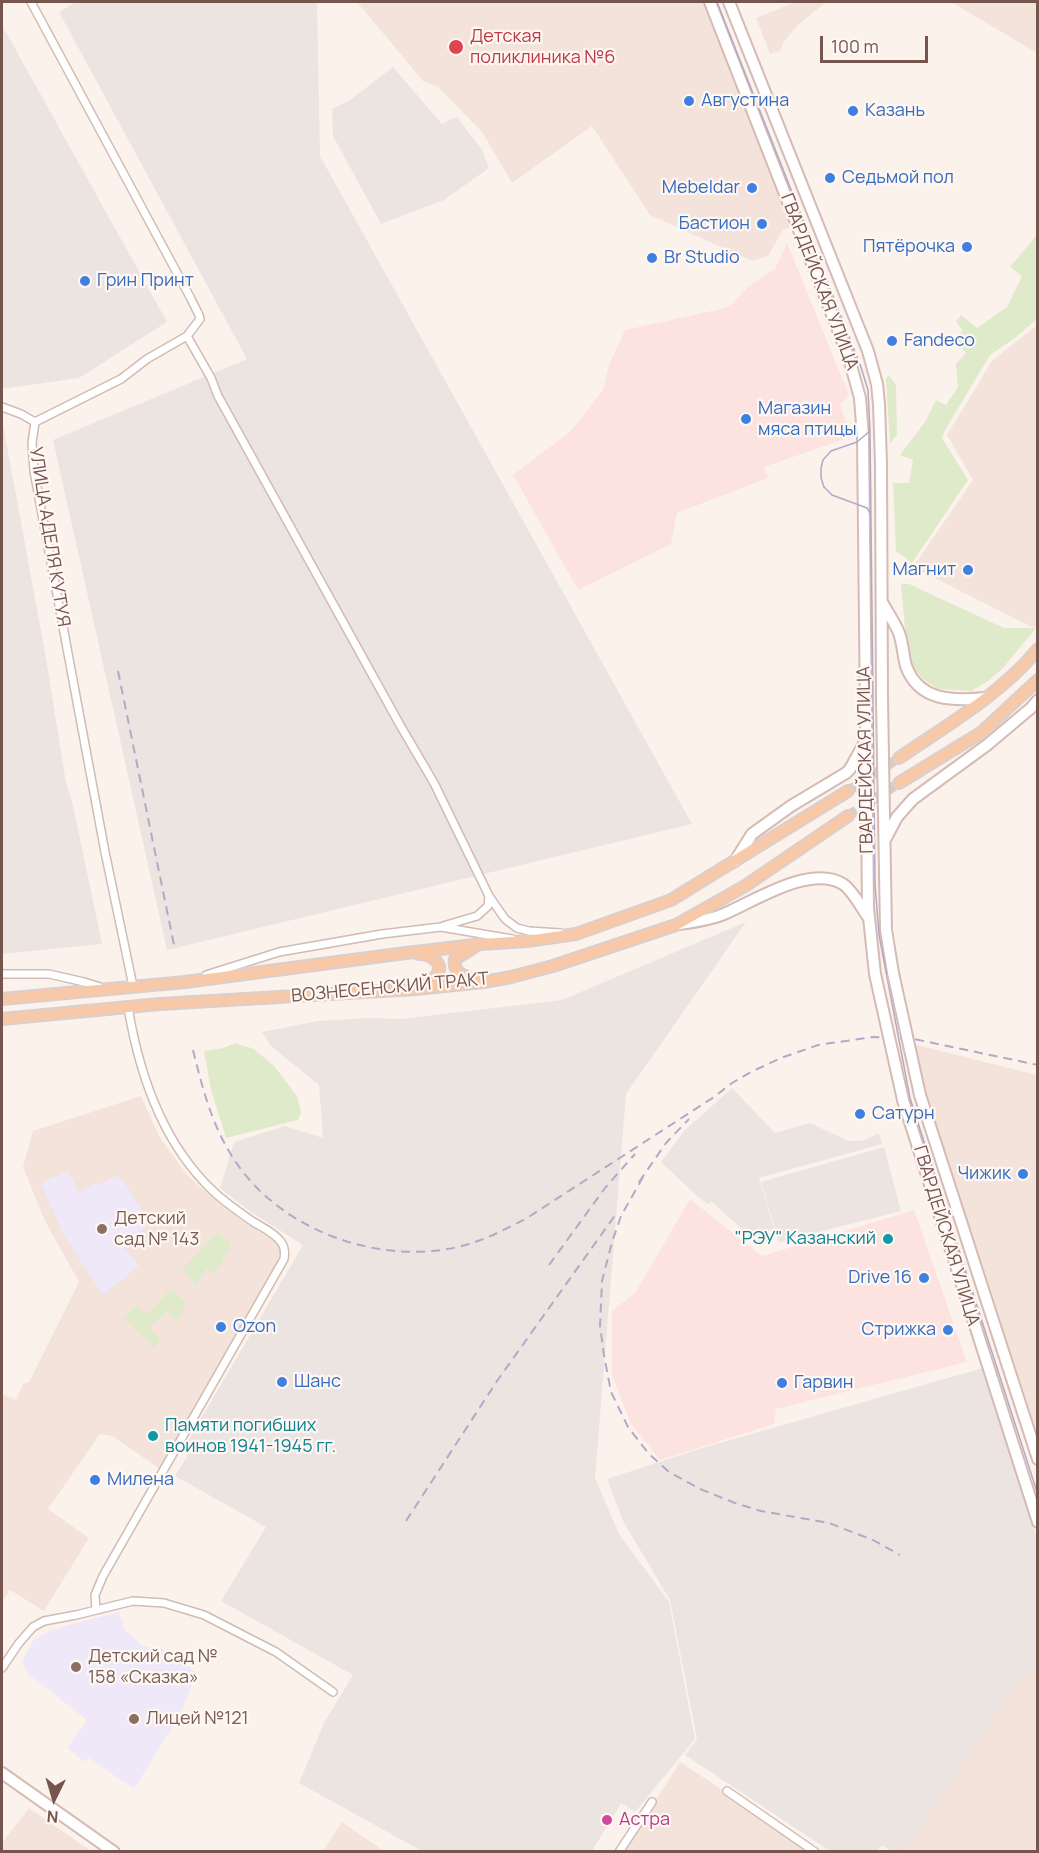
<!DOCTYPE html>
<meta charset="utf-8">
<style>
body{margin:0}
#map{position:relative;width:1039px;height:1853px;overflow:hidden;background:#fcf2ec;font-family:Manrope,sans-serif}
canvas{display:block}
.frame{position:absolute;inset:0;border:3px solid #77554f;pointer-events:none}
.north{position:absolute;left:24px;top:1769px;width:60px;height:60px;-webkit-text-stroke:4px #fef7f3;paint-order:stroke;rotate:185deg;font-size:16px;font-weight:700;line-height:24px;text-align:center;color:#77554f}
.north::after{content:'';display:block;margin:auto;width:21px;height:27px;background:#77554f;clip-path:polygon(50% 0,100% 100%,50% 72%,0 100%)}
.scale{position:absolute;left:820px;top:36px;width:108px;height:27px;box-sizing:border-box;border:3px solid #77554f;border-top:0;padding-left:8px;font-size:18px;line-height:21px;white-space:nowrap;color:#77554f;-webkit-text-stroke:4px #fef7f3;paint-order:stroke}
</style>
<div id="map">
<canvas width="1039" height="1853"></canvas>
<div class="frame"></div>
<div class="north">N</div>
<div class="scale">100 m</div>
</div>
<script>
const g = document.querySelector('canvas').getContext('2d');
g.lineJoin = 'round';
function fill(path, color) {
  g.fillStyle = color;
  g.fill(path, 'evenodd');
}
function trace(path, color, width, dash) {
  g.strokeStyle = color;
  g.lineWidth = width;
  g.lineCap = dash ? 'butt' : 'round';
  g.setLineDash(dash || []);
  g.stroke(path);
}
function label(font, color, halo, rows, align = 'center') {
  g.font = font + ' Manrope,sans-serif';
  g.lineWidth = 4.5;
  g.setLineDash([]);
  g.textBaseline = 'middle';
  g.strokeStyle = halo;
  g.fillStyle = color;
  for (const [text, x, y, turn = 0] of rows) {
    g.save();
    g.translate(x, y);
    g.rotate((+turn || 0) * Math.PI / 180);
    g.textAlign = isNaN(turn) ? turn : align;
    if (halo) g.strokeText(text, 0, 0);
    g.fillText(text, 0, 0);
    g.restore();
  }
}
fill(new Path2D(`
 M357,2H703L791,227L783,230L768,256L752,261L650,215L592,126L512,183L482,132L438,87L423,81Z
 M793,2H826L797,26L783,43L780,51L770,54L756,18L793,3Z
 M951,2H1037V53Z
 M1037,325L1038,621L1034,628L913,567L973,480L947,435L992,361Z
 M913,1044L1037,1075V1447L914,1055Z
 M141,1096L160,1138L188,1176L222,1206L258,1231L277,1242L281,1250L282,1254L160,1469L112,1436L100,1434L48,1509L89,1538L44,1611L10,1590L2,1602V1394L16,1400L23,1384L29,1382L79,1282L45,1221L23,1167L33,1131Z
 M1037,1672V1851L901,1852L919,1830L1023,1674Z
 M680,1762L815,1851L623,1852Z
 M29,1808L45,1819L91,1851H2V1844L4,1840Z
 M342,1822L384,1851H323Z`), '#f4e3da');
fill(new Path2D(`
 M787,243L849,395L840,404L851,437L764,467L768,478L677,513L671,544L578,590L513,475L570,432L603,390L609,365L625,330L725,308L733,303L749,286L775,269Z
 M690,1199L762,1256L914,1210L967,1362L776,1409L774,1424L660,1460L631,1424L612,1375V1311L635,1293Z`), '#fce3e0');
fill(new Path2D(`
 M76,2H317L320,156L692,824L167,950L53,440L247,359L59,12Z
 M2,25L167,322L79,378L2,389Z
 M393,67L442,124L457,117L482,150L489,168L444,200L381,224L333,136L332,109L349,101Z
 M2,419L46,658L66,783L72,801L102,944L2,954Z
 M746,922L626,1094L595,1478L619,1534L669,1602L695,1739L635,1812L621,1803L592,1851H422L299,1783L324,1723L353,1675L221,1601L266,1527L175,1476L188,1455L182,1451L303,1245L251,1212L220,1188L234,1142L285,1126L323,1138L319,1085L270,1045L262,1032L318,1021L370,1018L401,1019L562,1000Z
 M732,1088L775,1133L810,1123L848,1141H862L878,1134L880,1136L882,1144L759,1178L774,1228L758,1236H750L712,1202L708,1204L697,1196L661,1162L685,1130Z
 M884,1147L901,1211L779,1242L761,1182Z
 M983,1368L1037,1539V1672L1023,1674L919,1830L902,1851H892L882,1845L877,1851H830L685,1755L697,1739L670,1600L623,1521L607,1479L699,1449Z`), '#ece4e1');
fill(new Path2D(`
 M68,1171L79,1192L96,1183L100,1184L119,1175L150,1222L124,1248L139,1266L103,1295L64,1236L41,1183Z
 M119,1612L125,1630L143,1646L164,1649L197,1673L180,1715L134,1789L89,1758L85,1762L67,1748L87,1720L28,1674L22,1661L33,1641L50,1630Z`), '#efe8f9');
fill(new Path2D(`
 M1037,235V319L1015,338L990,355L945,430L942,438L968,480L912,563L896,551L893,483H909L913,460L900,455L925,422L936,400L946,405L958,387L956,364L966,353L955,340L963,330L956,322L961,315L977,328L1007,307L1022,276L1010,267Z
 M889,375L896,385L897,434L890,444L886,379Z
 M901,584H909L1004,628H1036L1003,668L988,681L971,691L938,689L923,679L912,666L905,629Z
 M235,1043L254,1049L274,1066L297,1096L301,1113L298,1120L226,1138L211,1090L204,1051L224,1048Z
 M218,1232L231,1244L215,1274L207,1268L197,1285L182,1270Z
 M171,1289L186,1303L176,1322L167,1311L149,1327L160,1339L155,1348L123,1317L137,1306L147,1315Z`), '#deeaca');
trace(new Path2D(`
 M848,791L899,758
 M848,816L899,783`), '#dbcbc5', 10, [10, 5]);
const street = new Path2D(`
 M31,2L190,297L199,315L200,319L187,336L147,359L121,379L35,422
 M187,336L211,378L218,396L400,725L434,783L489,896L505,919L517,928L529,931L560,933
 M2,407L21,414L35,422
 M35,422L32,443L34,471L105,852L133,986
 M443,926L477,916L488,906L489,896
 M2,974H49L84,982L100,987
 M206,975L279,952L382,934L441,927L512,939
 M96,1610L95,1595L103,1576L284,1259C285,1253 285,1247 281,1242C274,1232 261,1227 252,1221C238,1211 224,1202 212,1190C162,1142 139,1074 128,1007
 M2,1668L19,1643L33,1627L44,1621L76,1615L133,1601L164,1603L204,1615L276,1652L333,1692
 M727,1791L815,1852
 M619,1852L652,1802`);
const secondary = new Path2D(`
 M710,2L849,358L860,398L863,437L868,908L875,974
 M729,2L868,351L877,384L879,404L881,464L882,699L886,930L893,973
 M883,604C888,613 895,623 899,633C903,644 903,655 906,666C919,702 954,701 986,698
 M886,838L897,817L913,799L987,745L1031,708L1038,700
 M735,861L752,834L791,806L846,773L850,769L865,742
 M679,924C694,922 710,920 724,914C755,901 810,864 843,884C853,891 861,907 868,917
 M920,1095L1038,1459
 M903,1100L1038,1522
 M2,1773L114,1852`);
const primary = new Path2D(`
 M899,758C947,725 1000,695 1038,649
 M899,783L982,732L1038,680
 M473,948L455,959C452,975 467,977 479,981
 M419,954C433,954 448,967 433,979C429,982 424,984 420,987
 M2,999L185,982L398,954L482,944L527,941L576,934L671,900L848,791
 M2,1019L160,1004L416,989L484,982L511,977L553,966L676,925L745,886L848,816`);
trace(street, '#d1bbb4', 10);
trace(secondary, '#d6bbb4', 14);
trace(primary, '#d9cfce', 14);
trace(street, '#fff', 7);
trace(secondary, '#fff', 10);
trace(primary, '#f7c9a8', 10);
trace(new Path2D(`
 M717,2L861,367L868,390L870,431L875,884L879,935L910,1098L1038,1495
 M870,431L857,442L831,451L823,460L821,468V478L824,487L832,495L867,508L870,513`), '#b3a9c7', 1.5);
trace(new Path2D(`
 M118,671L174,945
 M193,1050C203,1091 214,1133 240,1168C289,1235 389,1268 469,1244C489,1238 508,1228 527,1218L714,1097L732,1083L751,1072L781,1058L818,1045L873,1037L914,1039L1038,1065
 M643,1177L621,1216L612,1242L602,1281L600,1326L604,1355L611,1392L628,1427L649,1454L669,1472L700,1489L735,1503L761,1511L829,1523L873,1540L900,1555
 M639,1182L666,1143L689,1119
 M549,1265L605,1188L635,1154
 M406,1521L497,1381L616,1214`), '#b3a9c7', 2, [9, 6]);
const secondaryBridge = new Path2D(`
 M893,973L920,1095
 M875,974L903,1100`);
trace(secondaryBridge, '#d6bbb4', 14, []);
trace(secondaryBridge, '#fff', 10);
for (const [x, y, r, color] of [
 [456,47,8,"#e0444e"],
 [689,101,6,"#3f7fe0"],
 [853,111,6,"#3f7fe0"],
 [830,178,6,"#3f7fe0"],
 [752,188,6,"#3f7fe0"],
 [762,224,6,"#3f7fe0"],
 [967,247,6,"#3f7fe0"],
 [652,258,6,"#3f7fe0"],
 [85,281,6,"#3f7fe0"],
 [892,341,6,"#3f7fe0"],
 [746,419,6,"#3f7fe0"],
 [968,570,6,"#3f7fe0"],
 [860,1114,6,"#3f7fe0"],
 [1023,1174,6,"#3f7fe0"],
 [102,1229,6,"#8d6e63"],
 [888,1239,6,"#0f9aa8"],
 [924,1278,6,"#3f7fe0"],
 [221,1327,6,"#3f7fe0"],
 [948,1330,6,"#3f7fe0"],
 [282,1382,6,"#3f7fe0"],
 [782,1383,6,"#3f7fe0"],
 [153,1436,6,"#0f9aa8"],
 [95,1480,6,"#3f7fe0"],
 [76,1667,6,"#8d6e63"],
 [134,1719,6,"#8d6e63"],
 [607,1820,6,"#d1479c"]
]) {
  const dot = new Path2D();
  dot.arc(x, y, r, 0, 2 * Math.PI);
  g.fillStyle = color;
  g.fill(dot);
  trace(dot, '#fef7f3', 2);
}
label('18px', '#be3a42', '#fef7f3', [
 ["Детская",470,37],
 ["поликлиника №6",470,58]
], 'left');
label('18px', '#366cbe', '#fef7f3', [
 ["Августина",701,101],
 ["Казань",865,111],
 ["Седьмой пол",842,178],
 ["Mebeldar",740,188,"right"],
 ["Бастион",750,224,"right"],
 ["Пятёрочка",955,247,"right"],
 ["Br Studio",664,258],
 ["Грин Принт",97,281],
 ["Fandeco",904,341],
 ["Магазин",758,409],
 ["мяса птицы",758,430],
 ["Магнит",956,570,"right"],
 ["Сатурн",872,1114],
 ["Чижик",1011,1174,"right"],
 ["Drive 16",912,1278,"right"],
 ["Ozon",233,1327],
 ["Стрижка",936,1330,"right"],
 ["Шанс",294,1382],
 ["Гарвин",794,1383],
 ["Милена",107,1480]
], 'left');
label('18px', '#77554f', '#fef7f3', [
 ["ГВАРДЕЙСКАЯ УЛИЦА",819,282,69],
 ["УЛИЦА АДЕЛЯ КУТУЯ",49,537,81],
 ["ГВАРДЕЙСКАЯ УЛИЦА",866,760,-91],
 ["ВОЗНЕСЕНСКИЙ ТРАКТ",390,988,-5],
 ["ГВАРДЕЙСКАЯ УЛИЦА",946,1236,73]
]);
label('18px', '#785e54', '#fef7f3', [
 ["Детский",114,1219],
 ["сад № 143",114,1240],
 ["Детский сад №",88,1657],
 ["158 «Сказка»",88,1678],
 ["Лицей №121",146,1719]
], 'left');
label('18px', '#0d838f', '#fef7f3', [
 ["\"РЭУ\" Казанский",876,1239],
 ["Памяти погибших",165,1426,"left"],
 ["воинов 1941-1945 гг.",165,1447,"left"]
], 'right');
label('18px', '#b23c85', '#fef7f3', [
 ["Астра",619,1820]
], 'left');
</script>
